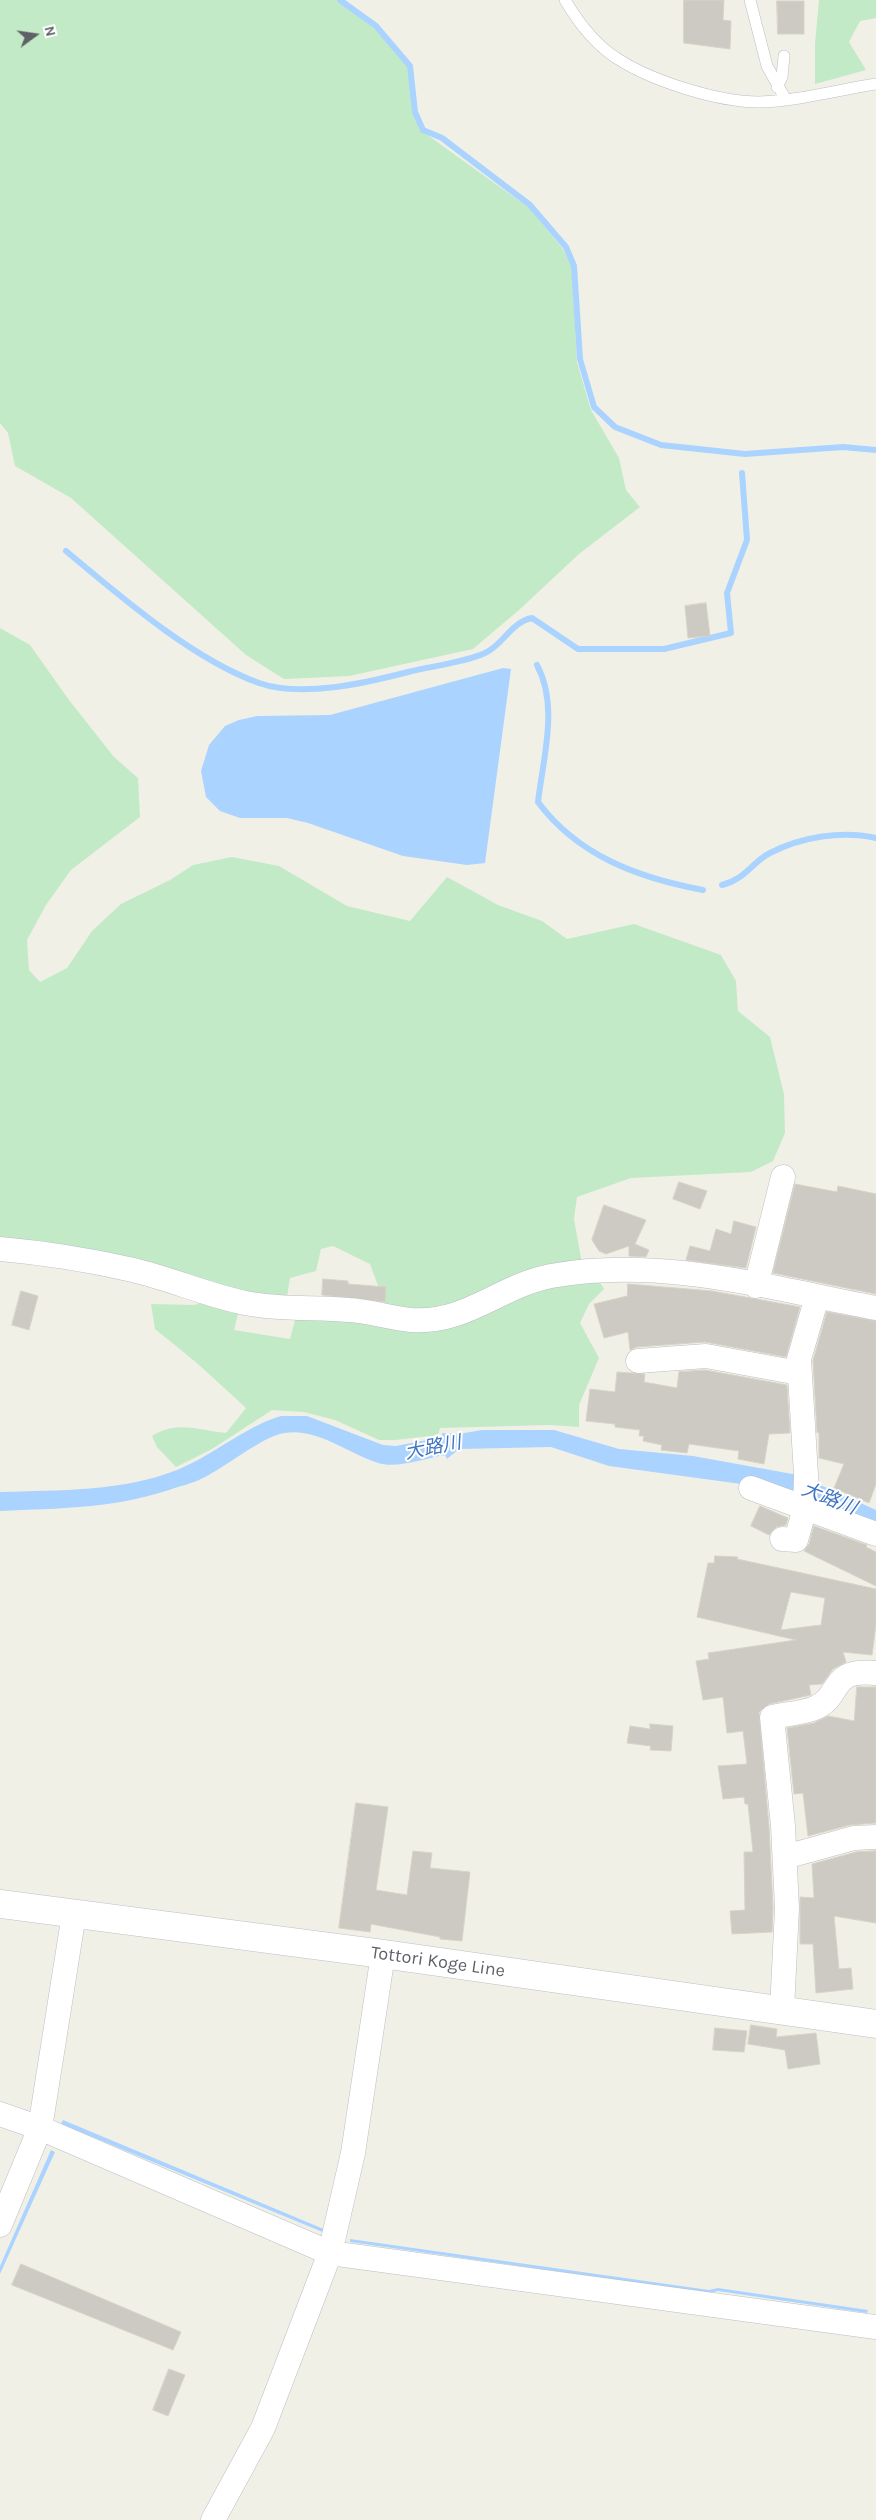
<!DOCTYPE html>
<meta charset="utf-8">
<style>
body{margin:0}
#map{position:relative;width:876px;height:2520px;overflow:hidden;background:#f1f0e7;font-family:Karla,sans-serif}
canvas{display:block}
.north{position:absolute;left:10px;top:10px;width:50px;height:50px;-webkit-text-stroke:4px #fff;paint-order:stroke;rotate:76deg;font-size:14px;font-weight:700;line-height:20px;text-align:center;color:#5e6268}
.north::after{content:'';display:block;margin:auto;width:18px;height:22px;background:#5e6268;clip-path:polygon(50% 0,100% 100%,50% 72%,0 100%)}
</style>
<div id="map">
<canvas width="876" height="2520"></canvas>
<div class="north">N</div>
</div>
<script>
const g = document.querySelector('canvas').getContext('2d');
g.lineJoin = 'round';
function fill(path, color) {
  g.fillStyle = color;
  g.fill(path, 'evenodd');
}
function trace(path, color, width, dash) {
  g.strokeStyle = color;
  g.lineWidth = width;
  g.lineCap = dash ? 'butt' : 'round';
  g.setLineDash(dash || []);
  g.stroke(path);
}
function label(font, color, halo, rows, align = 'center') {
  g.font = font + ' Karla,"Noto Sans JP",sans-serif';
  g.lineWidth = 4;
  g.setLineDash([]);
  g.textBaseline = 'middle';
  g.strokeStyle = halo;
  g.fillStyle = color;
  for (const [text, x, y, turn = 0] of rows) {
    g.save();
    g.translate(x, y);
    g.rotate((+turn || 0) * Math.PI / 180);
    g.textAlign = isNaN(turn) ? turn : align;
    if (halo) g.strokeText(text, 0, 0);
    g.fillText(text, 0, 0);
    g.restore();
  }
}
fill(new Path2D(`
 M0,0H336L375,29L408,67L413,113L422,131L529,208L563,249L572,267L577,362L591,410L619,458L626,490L640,507L579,554L519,610L473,649L349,676L284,679L246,655L71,498L15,466L8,433L0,423Z
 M819,0H876V18L860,21L849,42L866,70L815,84V44Z
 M0,628L30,645L69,700L114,757L138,778L140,817L71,870L46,905L27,940L29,970L40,982L67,968L92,931L121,904L170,880L193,865L232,857L279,866L347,906L410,921L447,877L498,905L542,921L567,939L634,924L721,955L736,981L738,1011L770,1037L784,1094L785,1133L773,1161L751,1172L631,1178L577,1197L574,1219L583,1269L470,1307L387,1310L370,1264L333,1246L321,1249L316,1271L290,1278L286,1303L0,1243Z
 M596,1276L604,1289L589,1304L580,1323L599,1358L579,1405V1427L550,1425L440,1428L438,1435L396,1440H379L335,1420L304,1412L272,1410L212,1449L176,1467L157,1447L152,1436C176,1420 199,1430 226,1433L246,1408L198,1364L155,1329L151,1304L194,1305L203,1302L240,1306L234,1330L290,1339L297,1312L370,1316L495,1301Z`), '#c3eac6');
fill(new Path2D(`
 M503,668L511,669L485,863L467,865L403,856L308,823L287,818H240L220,811L206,797L201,771L209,745L225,726L239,720L257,716L330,715Z
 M281,1416H307L383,1445L396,1446L442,1437V1433L459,1434L482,1430H554L619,1449L693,1456L798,1475L876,1510V1525L756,1486L609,1466L551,1447L459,1449L447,1459L445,1455C426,1458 397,1469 378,1463C347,1453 318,1428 284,1433C261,1437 225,1468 201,1479C191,1484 180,1486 169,1490C110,1509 61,1508 0,1511V1492C59,1490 121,1492 177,1470C214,1455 244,1427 281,1416Z
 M63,2120L326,2230L325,2233L61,2124Z
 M51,2150L55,2152L0,2274V2266Z
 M350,2239L709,2290L718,2288L868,2310L867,2313L718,2291L709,2293L350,2242Z`), '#aad3ff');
trace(new Path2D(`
 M340,0L376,26L410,66L415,112L423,130L442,138L530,205L566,247L574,266L580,359L594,407L615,427L661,445L745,454L843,447L876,450
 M66,551C120,596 192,659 259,683C301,698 366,683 408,672C432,666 463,663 485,653C503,645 511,622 532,618L578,649H664L731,633L727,593L747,540L742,473
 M537,665C559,706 543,758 538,802C578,856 639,878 703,890
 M722,885C746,879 752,862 770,853C801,837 842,830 876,838`), '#aad3ff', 6);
const building = new Path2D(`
 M684,0H724L723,20L731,21L730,49L684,43Z
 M777,1H804V34H778Z
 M706,603L710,636L688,638L685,606Z
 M679,1182L707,1191L700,1209L673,1199Z
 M795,1184L837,1192L838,1186L876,1194V1294L773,1273Z
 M604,1205L646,1220L635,1244L649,1250L646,1257L629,1256V1246L606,1254L599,1251L592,1240Z
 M734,1221L756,1227L746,1268L686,1260L690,1246L710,1251L716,1229L731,1234Z
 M323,1279L348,1281V1284L386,1287L385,1302L322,1295Z
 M628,1284L712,1291L800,1307L786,1357L705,1342L637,1347L630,1350L628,1332L604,1338L594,1304L627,1296Z
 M21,1291L38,1296L29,1330L12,1325Z
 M827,1312L876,1321V1484L869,1503L834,1488L844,1464L819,1458V1432L817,1433L813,1361Z
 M705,1370L787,1385L790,1433L769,1434L764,1464L738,1459L739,1451L689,1444L687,1453L661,1450L662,1445L643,1441L644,1436H639L640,1430L615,1427V1424L586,1421L590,1389L615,1392L617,1372L645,1374L644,1382L677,1388L679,1372Z
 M760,1506L788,1518L786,1525L776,1527L769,1535L751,1526Z
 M814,1526L867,1545L866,1547L876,1552V1586L804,1551L809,1544Z
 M715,1556L738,1557L737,1559L876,1589V1624L872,1655L843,1652L846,1662L833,1669L822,1684L809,1685L811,1695L769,1704L759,1712L769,1827L773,1908L772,1932L732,1934L730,1911L745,1910L744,1852H753L748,1804H745L744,1797L723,1799L718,1766L747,1764L743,1731L727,1733L723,1697L703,1700L696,1661L709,1659L708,1653L796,1640L697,1617L708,1563H714ZM791,1592L825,1598L821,1625L781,1630Z
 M857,1687H876V1823L850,1825L808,1836L803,1793L794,1794L787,1728L814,1723L828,1716L854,1721Z
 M650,1724L673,1726L671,1751L650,1750L651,1746L627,1743L630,1726L650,1729Z
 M356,1803L388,1807L376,1890L407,1895L413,1851L432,1853L430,1868L470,1872L462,1941L440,1939V1937L371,1924L370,1932L339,1928Z
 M876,1851V1923L834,1916L839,1969L851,1968L853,1989L816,1993L813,1944H800V1897L814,1898L812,1864L856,1852Z
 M751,2025L777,2029L776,2037L816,2033L820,2064L788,2069L785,2050L748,2044Z
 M715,2028L747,2031L744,2052L713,2050Z
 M21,2264L181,2332L173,2350L12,2285Z
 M169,2369L185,2375L168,2416L153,2410Z`);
fill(building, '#cdcac4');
trace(building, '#d7d3c5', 1);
const service = new Path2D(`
 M565,0C578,22 595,45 618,59C652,81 718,102 759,102C798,101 837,90 876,84
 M750,0L767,66L786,100
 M777,87L782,77L784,56`);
const minor = new Path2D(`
 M0,1249C45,1253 89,1260 133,1270C171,1279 207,1295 245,1303C280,1310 314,1307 349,1310C370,1311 390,1318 411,1320C467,1324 499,1286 551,1276C659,1256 770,1288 876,1308
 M756,1286L783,1177
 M638,1361L706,1356L799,1373
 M751,1488L876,1534
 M782,1539L796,1540L805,1508L806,1475L799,1359L817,1297
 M785,1857L854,1838L876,1837
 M782,2010L787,1908L783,1826L772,1717C786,1714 803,1713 815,1708C843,1696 828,1668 876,1673
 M0,2114L40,2128L330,2253L876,2327
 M0,2225L40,2128L74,1914
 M213,2520L263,2428L330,2253L353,2153L383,1954`);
const secondary = new Path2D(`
 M0,1904L383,1954L876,2024`);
trace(service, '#bbbec3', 12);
trace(minor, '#bbbec3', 25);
trace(secondary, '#bcbfc5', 29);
trace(service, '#fff', 11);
trace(minor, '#fff', 24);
trace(secondary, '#fff', 28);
label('18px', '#5e6268', '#fff', [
 ["Tottori Koge Line",438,1962,8]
]);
label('italic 19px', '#4075c3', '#fff', [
 ["大路川",433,1448,-11],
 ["大路川",829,1499,21]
]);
</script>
